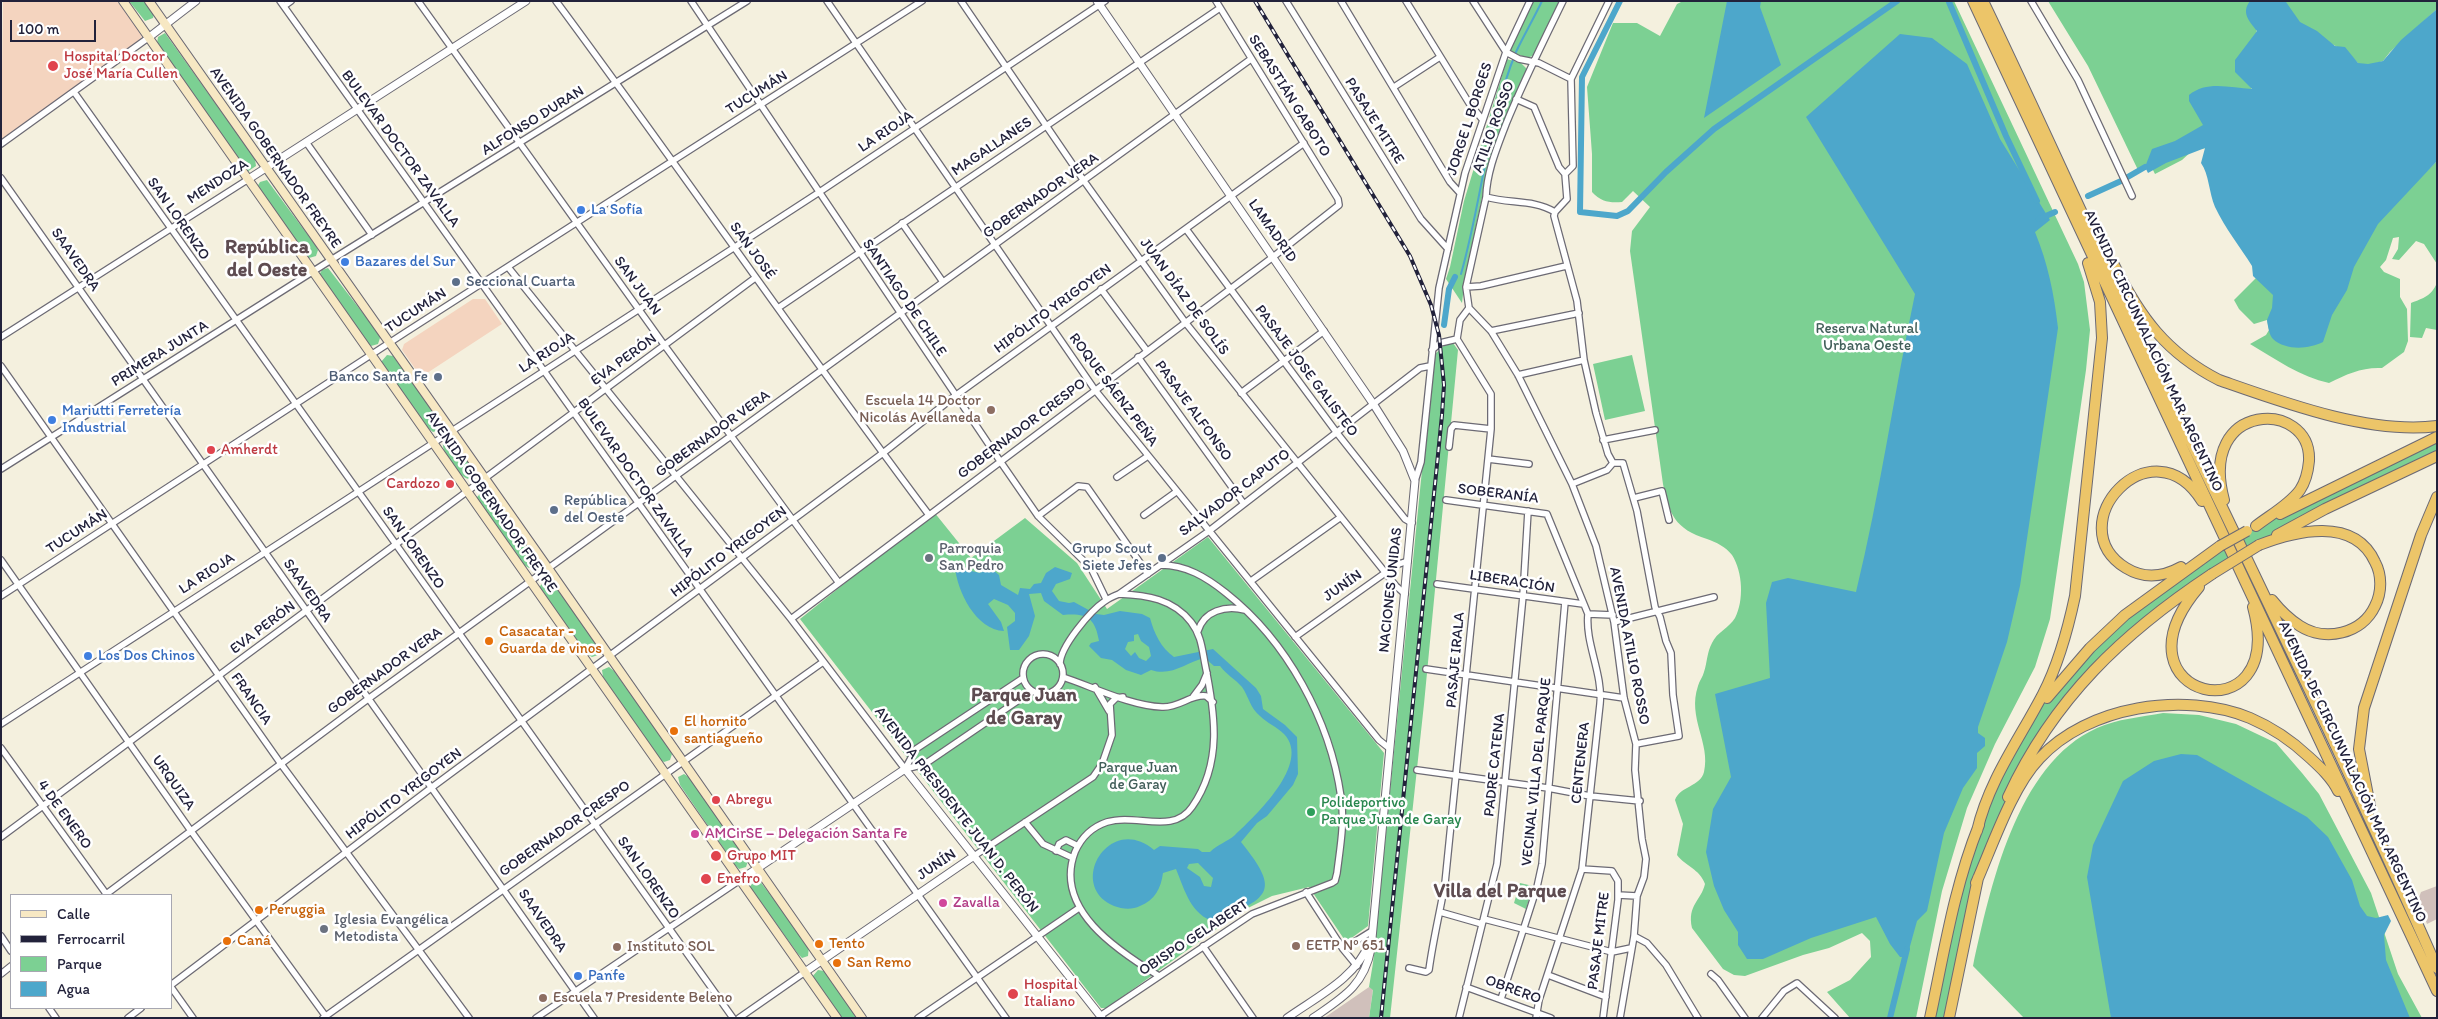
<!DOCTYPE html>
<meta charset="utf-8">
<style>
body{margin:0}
#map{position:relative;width:2438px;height:1019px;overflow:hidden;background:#f4f0de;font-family:Itim,sans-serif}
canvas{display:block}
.frame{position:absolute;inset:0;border:2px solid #22223b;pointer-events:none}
.legend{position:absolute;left:10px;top:894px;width:162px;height:115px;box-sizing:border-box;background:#fff;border:1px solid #a7a7b1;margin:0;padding:6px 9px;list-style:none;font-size:15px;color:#22223b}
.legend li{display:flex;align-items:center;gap:10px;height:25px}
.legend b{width:25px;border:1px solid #a7a7b1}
.scale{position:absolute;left:10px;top:20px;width:86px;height:22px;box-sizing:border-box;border:2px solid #22223b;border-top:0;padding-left:6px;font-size:15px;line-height:18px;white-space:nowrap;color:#22223b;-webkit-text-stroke:4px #fff;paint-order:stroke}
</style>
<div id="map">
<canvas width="2438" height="1019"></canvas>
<div class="frame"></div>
<ul class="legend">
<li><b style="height:6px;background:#f7e8c3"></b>Calle</li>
<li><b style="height:6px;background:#22223b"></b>Ferrocarril</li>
<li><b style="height:14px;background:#7cd093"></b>Parque</li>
<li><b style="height:14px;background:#4da7cb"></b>Agua</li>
</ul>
<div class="scale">100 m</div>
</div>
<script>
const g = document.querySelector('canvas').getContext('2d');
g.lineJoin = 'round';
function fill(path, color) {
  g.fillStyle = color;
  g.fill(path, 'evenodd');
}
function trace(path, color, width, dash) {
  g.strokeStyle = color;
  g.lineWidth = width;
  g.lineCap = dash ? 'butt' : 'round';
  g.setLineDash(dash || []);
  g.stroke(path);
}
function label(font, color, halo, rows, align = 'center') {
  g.font = font + ' Itim,sans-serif';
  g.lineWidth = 5;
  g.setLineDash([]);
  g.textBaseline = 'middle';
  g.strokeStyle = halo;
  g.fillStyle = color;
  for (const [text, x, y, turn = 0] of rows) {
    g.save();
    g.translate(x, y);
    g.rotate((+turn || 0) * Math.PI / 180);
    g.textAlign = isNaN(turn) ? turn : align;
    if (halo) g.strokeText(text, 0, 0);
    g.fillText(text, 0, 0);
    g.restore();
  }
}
fill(new Path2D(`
 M3,1H117L142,35L141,39L1,140Z
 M473,299H485L502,324L421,377L402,350L404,344Z`), '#f4d4bf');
fill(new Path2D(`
 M2437,886V919L2427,924L2418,900L2421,892Z
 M1369,987L1373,989L1369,1018H1324Z`), '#d0c0bb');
fill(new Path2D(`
 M129,1H146L154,14L153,18L145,21Z
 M1533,1H1561L1534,55L1528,58L1511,52V48Z
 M1683,1H1954L2078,264L2084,282L2090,330L2086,370L2050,619L2035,667L1995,744L1967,808L1942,891L1916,1018H1850L1827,992L1850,980L1871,957L1870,941L1862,933L1829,948L1803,955L1745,976L1734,975L1723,969L1692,928C1687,905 1701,901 1705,884C1700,869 1685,866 1677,855L1683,824L1675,800C1680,786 1700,787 1704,772C1711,743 1687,718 1698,686C1699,681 1703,677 1704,672C1707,663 1707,652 1712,643C1717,632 1729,628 1735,618C1744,601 1743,572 1732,555C1726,547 1716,542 1707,539C1675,529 1669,514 1663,484L1630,251L1632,231L1650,207L1633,191L1622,202C1610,203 1601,202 1592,192V154L1587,87L1613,23H1637L1660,36L1677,4Z
 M2048,1H2254C2262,50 2251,96 2239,143L2193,150L2182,160L2155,174L2150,164L2138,170L2088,66Z
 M2277,1H2437V9L2390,52L2383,61L2367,66L2360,65L2345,51L2303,29Z
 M165,33L255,159L256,166L247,172L157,43L158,37Z
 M1507,59L1521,63L1527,69L1491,155L1465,278L1462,303L1446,279L1450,267L1464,201Z
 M2437,161V264L2424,244L2416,241L2399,260L2392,259L2398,249L2399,237L2393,238L2386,260L2380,267L2384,272L2400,279V297L2407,309L2408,341L2404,352L2382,368C2362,367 2347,374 2329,383C2301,377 2275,359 2250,344L2266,335L2269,330L2267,320L2254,324L2239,309L2234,300L2256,278L2264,279L2406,191Z
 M267,180L316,246L318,250L316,256L309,258L305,254L257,187L260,182Z
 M328,268L379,334L380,338L378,344L371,346L367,342L319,275L322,270Z
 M2437,283V330L2426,328L2422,338L2410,337L2411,303C2424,298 2431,296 2437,283Z
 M1453,343L1458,350L1424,704L1390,1018H1369L1373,990L1369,987L1373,963L1421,480L1435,354L1446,344Z
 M387,355L393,356L440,421L441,424L439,430L433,432L428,428L381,362Z
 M1632,355L1645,411L1605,420L1593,364Z
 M2437,437V456L2325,509L2147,620L2055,716L1991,835L1949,1018H1930L1967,855L2009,759L2043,703L2107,631L2247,531Z
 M450,439L453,440L473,468L474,473L469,479C459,478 441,452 443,443Z
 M483,491L488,493L536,557L537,561L535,566L529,568L524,565L476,498Z
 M934,512L971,558L1025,518L1077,563L1107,609L1208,537L1384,753L1368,926L1346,942L1309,887L1272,896L1240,912L1107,1008H1101L800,619Z
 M546,580L551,581L599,646L598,655L592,657L587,654L539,587Z
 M609,667L614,671L671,751L672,754L670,760L664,762L659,759L603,677L602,670Z
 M2163,713L2199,715L2236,724L2276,743L2302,773L2319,794L2371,893L2398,974L2422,1018H2024L1973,966C1990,889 2016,764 2097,728C2117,719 2141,717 2163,713Z
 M684,774L690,778L746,858L748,861L746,867L739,869L735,865L680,785L678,777Z
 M759,880L809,946L808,956L802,958L798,954L750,887L753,882Z
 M1520,883L1533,886L1526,909L1514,903Z
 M818,970L824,971L858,1018H841L812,977Z`), '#7cd093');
fill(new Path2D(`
 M1727,1H1761L1760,7L1781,65L1704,118Z
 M2250,1L2286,2L2300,22L2317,31L2335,46L2345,47L2358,63L2368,64L2383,61L2401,40L2437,9V161L2378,224L2354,267L2347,290L2332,315L2323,342C2309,349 2286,351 2273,339C2269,335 2268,326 2267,320L2272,308L2273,295L2253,276L2252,266C2240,247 2225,228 2215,207C2209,193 2209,174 2201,163L2205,148L2166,163L2148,173L2145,167L2152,149L2175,141L2203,125L2189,101V95C2207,80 2231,88 2252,89L2235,72V60L2257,31C2249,21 2241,13 2250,1Z
 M1900,34L1932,38L1967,64L2000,139L2050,220L2035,232C2048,264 2054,293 2058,328L2020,586L2007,642L1978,727V733L1985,738V746L1977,753V768L1963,788L1944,833L1927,911L1917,921L1907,957H1900L1890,944L1876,917L1811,938L1763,959H1747L1738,945V932L1724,910L1714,886L1706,852L1713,809L1731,777L1715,694L1770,678L1766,603L1772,582L1788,578L1856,592C1880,494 1894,393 1915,294L1806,117Z
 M987,565L999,575L1001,585L1018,595L1020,588L1030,589L1034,584L1041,583L1046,573L1055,567L1072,573L1070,579L1056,584L1052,591L1059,601L1069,603L1074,602L1096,614L1104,615L1120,611L1142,614L1150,618C1154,633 1161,648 1174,657L1213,649L1256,688L1261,696L1263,709L1285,725L1297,737L1298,774L1293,785L1267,816L1257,823L1241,842C1283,894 1267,897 1215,922C1191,915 1185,891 1176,869L1163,873C1161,888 1155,900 1140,906C1132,910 1122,909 1114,906C1066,886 1109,812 1154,850L1160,846L1198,849L1202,852H1210C1218,844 1227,842 1235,835C1255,816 1312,763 1284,734C1277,727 1267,723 1260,716C1250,708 1249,697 1242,687C1235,679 1227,675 1220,666H1214L1205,658C1186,662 1172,677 1151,670L1141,675L1126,670L1112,660L1101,658L1089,646L1091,643L1099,641C1095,617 1086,613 1063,615L1044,601L1041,593L1029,594L1035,616L1029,636L1019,650H1010L1007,627L1015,621V613L1008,605L994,599L988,604L1001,622L1004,631C976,630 957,591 955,567L980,573ZM1138,634L1141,641L1149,647L1151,656L1146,661L1139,658L1135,652L1131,656L1125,649L1128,642L1134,641V635ZM1198,863L1213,878L1211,887L1204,886L1200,877L1187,868L1189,864Z
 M2181,754L2197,755L2307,817L2328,837L2352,880L2360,906L2367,916L2376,918L2388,915L2391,921L2384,935L2386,960L2410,1018H2111L2087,877L2093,845L2123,781L2154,761Z`), '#4da7cb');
trace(new Path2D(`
 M1461,274C1482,201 1487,123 1516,52C1524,35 1534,18 1542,1`), '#4da7cb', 2);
trace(new Path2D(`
 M1620,1L1582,77L1580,212L1617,216L1628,211L1666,172L1714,129L1897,1
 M1949,2L2006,136L2037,201
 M2126,178L2145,167
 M2088,196L2121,181
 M2039,219L2055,212
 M1444,325L1449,289L1455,277
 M1890,1018L1907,949`), '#4da7cb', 6);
const minor = new Path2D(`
 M280,1L1006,1018
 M418,1L665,346L839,583
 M556,1C682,171 802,346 929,515
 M691,1L1000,461L1038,516L1091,568L1106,599
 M827,1L1095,390L1379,740L1389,748
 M961,1L1084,181L1185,322L1396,586L1405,594
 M1286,1L1421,219L1448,249
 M1341,1L1450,182L1460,193
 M1406,1L1469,103L1482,119
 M1473,1L1506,52L1519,59L1539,63L1571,79
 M2031,1L2078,80L2132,196
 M284,6L291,1
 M1394,87L1440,57
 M74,92L733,1018
 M1516,99L1534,107L1559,167L1565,174
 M306,142L372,235
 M1,144L148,38
 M1,178L594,1018
 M1555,212C1533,199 1510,204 1486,197C1487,171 1497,148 1506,124C1523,82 1543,42 1563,1
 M1555,212L1554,216L1577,301L1584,360L1596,413L1608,454L1613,463
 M1555,212L1567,199L1565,174L1573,166L1571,79L1609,1
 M902,223L943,282
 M1186,229L1337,433L1405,519L1412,523
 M508,267L791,619L905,769
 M1466,287L1481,286L1566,266
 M1101,289L1147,351
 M778,308L1220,8
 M1469,308L1491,331L1518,375L1572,484L1596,546L1614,622L1624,698L1636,744L1635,770L1642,839L1646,859L1644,877L1637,896L1634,936L1620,1018
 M1469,308L1466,287L1486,197
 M1491,331L1579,313
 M1,337L247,180
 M1457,339L1460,320L1469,308
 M1432,350L1440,343L1457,339
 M1138,357L1244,504
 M1,366L281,764L469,1018
 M1518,375L1584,360
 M1241,393L1324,331
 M1603,440L1655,430
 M1449,447L1451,429L1454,425L1491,429
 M1488,459L1529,464
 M1,469L331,260L747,1
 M1117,477L1148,456
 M1415,481L1421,462L1439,288L1465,173L1506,52L1530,1
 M1572,484L1607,470L1613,463H1623L1637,511L1655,607L1660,617L1666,641L1671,653L1673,695L1679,736L1636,744
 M1634,498L1662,491L1669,520
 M1446,500L1547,514L1588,614C1585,644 1603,673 1600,704L1582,869L1539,1000L1536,1018
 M1144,515L1176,492
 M1038,516L1078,486L1087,487L1148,574
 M1,560L191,831L327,1018
 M1251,581L1341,517
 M1437,584L1583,604
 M1119,594C1147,595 1173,599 1191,622C1201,635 1202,648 1205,664C1215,713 1223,763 1192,807C1173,835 1136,813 1107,822C1092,827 1081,838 1075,852C1053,909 1118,951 1159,976
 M1,596L406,332L922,1
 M1588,614L1613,615
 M791,619L1273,257L1339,205L1338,199L1216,1
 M1614,622L1714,597
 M1198,631C1204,611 1225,605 1245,610
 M1295,637L1385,573L1399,564L1408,561
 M1023 674a20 20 0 1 1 40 0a20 20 0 1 1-40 0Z
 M1060,664C1060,647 1090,611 1105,601C1109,598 1114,596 1119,594L1209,531L1420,368L1430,366
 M1426,669L1624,698
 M1063,677C1093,687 1131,706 1162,707C1179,708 1191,694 1206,696L1213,702
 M1095,687L1109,711
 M1193,697L1202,685L1207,673
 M1,724L818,193L1105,1
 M1,748L107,895
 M905,769L916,749L1023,678
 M905,769L925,764L1032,691
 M1417,770L1548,788L1590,796L1640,801
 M1025,822L1043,844L1073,858
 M1,837L755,278
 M1056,851L1059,844L1066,840L1078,846
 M974,856L1093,777L1102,764L1112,735L1110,704L1116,698L1123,697
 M1582,869L1612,871L1618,881V900L1603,1018
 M1306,892L1343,949L1357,966
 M105,895L368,699L1251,59
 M1618,895L1637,896
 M1440,912L1482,924
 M1484,919L1612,952L1631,948
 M1,936L11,951
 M1634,936L1647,943L1666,965L1698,1018
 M1203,946L1253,1018
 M1343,949L1372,931
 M1409,968L1426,972L1429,970C1433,940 1440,912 1445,883L1491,429V394L1457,339
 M1,974L11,966
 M1711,974L1718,980L1745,1018
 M1548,975L1606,997
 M171,985L431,788L883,453L955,396L1304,143
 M171,987L193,1018
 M1466,987L1551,1018
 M1501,999L1537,887L1542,864L1565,602
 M49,1008L56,1018
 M1100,1016L1252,914L1332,883L1335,881L1337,873C1340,848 1345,822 1341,797C1330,720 1287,641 1226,593C1206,577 1186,565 1161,565
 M128,1018L141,1008
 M323,1018L823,662
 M536,1018L740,880
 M739,1018L805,972
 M918,1018L1079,908
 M1459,1018L1497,864L1523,596L1528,511
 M1762,1018L1784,991L1797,983L1835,1018`);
const tertiary = new Path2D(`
 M1097,1L1374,405L1403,451L1415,481L1371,949C1364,986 1342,998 1313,1018
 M148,38L196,1
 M247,180L526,1
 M740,880L905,769L1102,1018
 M805,972L974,856
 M1287,1018C1318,996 1355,979 1370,942`);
const secondary = new Path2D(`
 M123,1L837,1018
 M149,1L548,568L862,1018`);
const motorway = new Path2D(`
 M1973,1L2437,991
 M1983,1C2036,111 2085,222 2138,332C2239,543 2342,753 2437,968
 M2114,265C2140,317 2166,353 2219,380C2282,402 2370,435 2437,426
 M2224,500C2197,400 2312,399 2309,461C2308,472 2306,481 2300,490C2289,505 2270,515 2256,526
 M2280,514L2437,437
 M2277,535L2325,509L2437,456
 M2259,545C2295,531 2354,516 2375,562C2382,575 2382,592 2375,606C2362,634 2325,642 2300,626C2289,619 2280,610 2272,600
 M2181,567C2163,577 2144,579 2126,568C2057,525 2152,421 2202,501
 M2199,587C2104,699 2289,740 2253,607
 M2047,698L2090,648L2125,615L2220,546
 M2008,797C2054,698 2123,633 2212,574
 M2370,806L2359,749L2364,708L2421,535L2437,497
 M1977,831C1989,780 2019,740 2043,694C2059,663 2068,629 2075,596L2102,338L2100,302L2088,263
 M1976,883C1992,847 2012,787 2039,759C2087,706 2184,691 2250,718C2271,727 2292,741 2309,757C2320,767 2332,778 2338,791
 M1930,1018C1944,953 1954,887 1979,825
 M1949,1018L1978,878`);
trace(minor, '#6c6a74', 8);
trace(tertiary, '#6c6a74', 9);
trace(secondary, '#6c6a74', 10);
trace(motorway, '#6c6a74', 12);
trace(minor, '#fff', 5.5);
trace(tertiary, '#fff', 7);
trace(secondary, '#f7e8c3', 8);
trace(motorway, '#ecc569', 10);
const rail = new Path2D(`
 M1255,1L1410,256L1431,305L1439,335L1444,385L1442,415L1381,1018`);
trace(rail, '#22223b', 4);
trace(rail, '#fff', 2, [5.5]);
const motorwayBridge = new Path2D(`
 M2220,546L2247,531
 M2212,574L2259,545`);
trace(motorwayBridge, '#6c6a74', 12, []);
trace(motorwayBridge, '#ecc569', 10);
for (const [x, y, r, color] of [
 [53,66,6,"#e0444e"],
 [581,210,5,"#3f7fe0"],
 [345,262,5,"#3f7fe0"],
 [456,282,5,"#5c6f8a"],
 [438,377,5,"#5c6f8a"],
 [991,410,5,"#8d6e63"],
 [52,420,5,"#3f7fe0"],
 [211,450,5,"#e0444e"],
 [450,484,5,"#e0444e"],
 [554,510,5,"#5c6f8a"],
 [929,558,5,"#6b7280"],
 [1162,558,5,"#5c6f8a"],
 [489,641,5,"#e8710a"],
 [88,656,5,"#3f7fe0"],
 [674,731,5,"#e8710a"],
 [716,800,5,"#e0444e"],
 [1311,812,5,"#2e9e5b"],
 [695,834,5,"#d1479c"],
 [716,856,6,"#e0444e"],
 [706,879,6,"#e0444e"],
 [943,903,5,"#d1479c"],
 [259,910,5,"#e8710a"],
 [324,929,5,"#6b7280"],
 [227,941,5,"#e8710a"],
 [819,944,5,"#e8710a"],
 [1296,946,5,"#8d6e63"],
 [617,947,5,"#8d6e63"],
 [837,963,5,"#e8710a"],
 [578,976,5,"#3f7fe0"],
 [1013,994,6,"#e0444e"],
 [543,998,5,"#8d6e63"]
]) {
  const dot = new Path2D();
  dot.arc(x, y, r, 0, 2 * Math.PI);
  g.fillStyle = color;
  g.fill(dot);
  trace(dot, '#fff', 2);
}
label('15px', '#be3a42', '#fff', [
 ["Hospital Doctor",64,57],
 ["José María Cullen",64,74],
 ["Amherdt",221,450],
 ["Cardozo",440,484,"right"],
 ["Abregu",726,800],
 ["Grupo MIT",727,856],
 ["Enefro",717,879],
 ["Hospital",1024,985],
 ["Italiano",1024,1002]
], 'left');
label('15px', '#22223b', '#fff', [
 ["TUCUMÁN",757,93,-32],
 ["SEBASTIÁN GABOTO",1289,96,58],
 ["JORGE L BORGES",1470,119,-72],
 ["ALFONSO DURAN",533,121,-32],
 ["PASAJE MITRE",1374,121,58],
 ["ATILIO ROSSO",1494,127,-70],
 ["LA RIOJA",886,132,-34],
 ["MAGALLANES",992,147,-34],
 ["BULEVAR DOCTOR ZAVALLA",400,149,54],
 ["AVENIDA GOBERNADOR FREYRE",275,158,55],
 ["MENDOZA",218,182,-33],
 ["GOBERNADOR VERA",1041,196,-35],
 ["SAN LORENZO",178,219,55],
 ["LAMADRID",1272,231,55],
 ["SAN JOSÉ",752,251,54],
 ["SAAVEDRA",75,260,55],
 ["SAN JUAN",637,286,54],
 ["JUAN DÍAZ DE SOLÍS",1184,297,54],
 ["SANTIAGO DE CHILE",904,298,56],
 ["HIPÓLITO YRIGOYEN",1053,309,-36],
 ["TUCUMÁN",416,311,-33],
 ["AVENIDA CIRCUNVALACIÓN MAR ARGENTINO",2153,351,65],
 ["LA RIOJA",547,353,-33],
 ["PRIMERA JUNTA",160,354,-32],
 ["EVA PERÓN",624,360,-36],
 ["PASAJE JOSE GALISTEO",1306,371,53],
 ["ROQUE SÁENZ PEÑA",1113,390,53],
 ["PASAJE ALFONSO",1193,411,54],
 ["GOBERNADOR CRESPO",1022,429,-37],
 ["GOBERNADOR VERA",713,434,-36],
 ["BULEVAR DOCTOR ZAVALLA",635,478,55],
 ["SALVADOR CAPUTO",1235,493,-37],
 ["SOBERANÍA",1498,494,7],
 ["AVENIDA GOBERNADOR FREYRE",491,502,55],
 ["TUCUMÁN",77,532,-33],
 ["SAN LORENZO",413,548,55],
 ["HIPÓLITO YRIGOYEN",729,552,-37],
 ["LA RIOJA",207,574,-33],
 ["LIBERACIÓN",1512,582,9],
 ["JUNÍN",1343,586,-35],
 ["NACIONES UNIDAS",1391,590,-84],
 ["SAAVEDRA",307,591,55],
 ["EVA PERÓN",263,628,-37],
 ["AVENIDA ATILIO ROSSO",1629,646,79],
 ["PASAJE IRALA",1456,660,-85],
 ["GOBERNADOR VERA",385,671,-36],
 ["FRANCIA",251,699,55],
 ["CENTENERA",1581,763,-84],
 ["PADRE CATENA",1495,765,-84],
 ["VECINAL VILLA DEL PARQUE",1537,772,-84],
 ["AVENIDA DE CIRCUNVALACIÓN MAR ARGENTINO",2352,772,65],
 ["URQUIZA",173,783,55],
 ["HIPÓLITO YRIGOYEN",404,794,-37],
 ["AVENIDA PRESIDENTE JUAN D. PERÓN",956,810,52],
 ["4 DE ENERO",64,815,54],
 ["GOBERNADOR CRESPO",565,829,-35],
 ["JUNÍN",937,865,-34],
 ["SAN LORENZO",648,878,55],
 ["SAAVEDRA",542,921,55],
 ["OBISPO GELABERT",1194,938,-33],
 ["PASAJE MITRE",1599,941,-83],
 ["OBRERO",1513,990,20]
]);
label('15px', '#366cbe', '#fff', [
 ["La Sofía",591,210],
 ["Bazares del Sur",355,262],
 ["Mariutti Ferretería",62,411],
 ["Industrial",62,428],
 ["Los Dos Chinos",98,656],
 ["Panfe",588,976]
], 'left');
label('15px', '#4e5e75', '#fff', [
 ["Seccional Cuarta",466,282],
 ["Banco Santa Fe",428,377,"right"],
 ["República",564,501],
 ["del Oeste",564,518],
 ["Grupo Scout",1152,549,"right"],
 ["Siete Jefes",1152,566,"right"]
], 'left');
label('15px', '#425f5a', '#fff', [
 ["Reserva Natural",1867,329],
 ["Urbana Oeste",1867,346],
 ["Parque Juan",1138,768],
 ["de Garay",1138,785]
]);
label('15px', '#785e54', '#fff', [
 ["Escuela 14 Doctor",981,401,"right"],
 ["Nicolás Avellaneda",981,418,"right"],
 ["EETP Nº 651",1306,946],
 ["Instituto SOL",627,947],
 ["Escuela 7 Presidente Beleno",553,998]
], 'left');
label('15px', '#5b616d', '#fff', [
 ["Parroquia",939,549],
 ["San Pedro",939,566],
 ["Iglesia Evangélica",334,920],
 ["Metodista",334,937]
], 'left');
label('15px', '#c56008', '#fff', [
 ["Casacatar -",499,632],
 ["Guarda de vinos",499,649],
 ["El hornito",684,722],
 ["santiagueño",684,739],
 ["Peruggia",269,910],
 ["Caná",237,941],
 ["Tento",829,944],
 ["San Remo",847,963]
], 'left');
label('15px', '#27864d', '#fff', [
 ["Polideportivo",1321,803],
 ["Parque Juan de Garay",1321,820]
], 'left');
label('15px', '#b23c85', '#fff', [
 ["AMCirSE – Delegación Santa Fe",705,834],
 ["Zavalla",953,903]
], 'left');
label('bold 20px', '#5e4c51', '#fff', [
 ["República",267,248],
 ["del Oeste",267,271],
 ["Parque Juan",1024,696],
 ["de Garay",1024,719],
 ["Villa del Parque",1500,892]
]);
</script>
